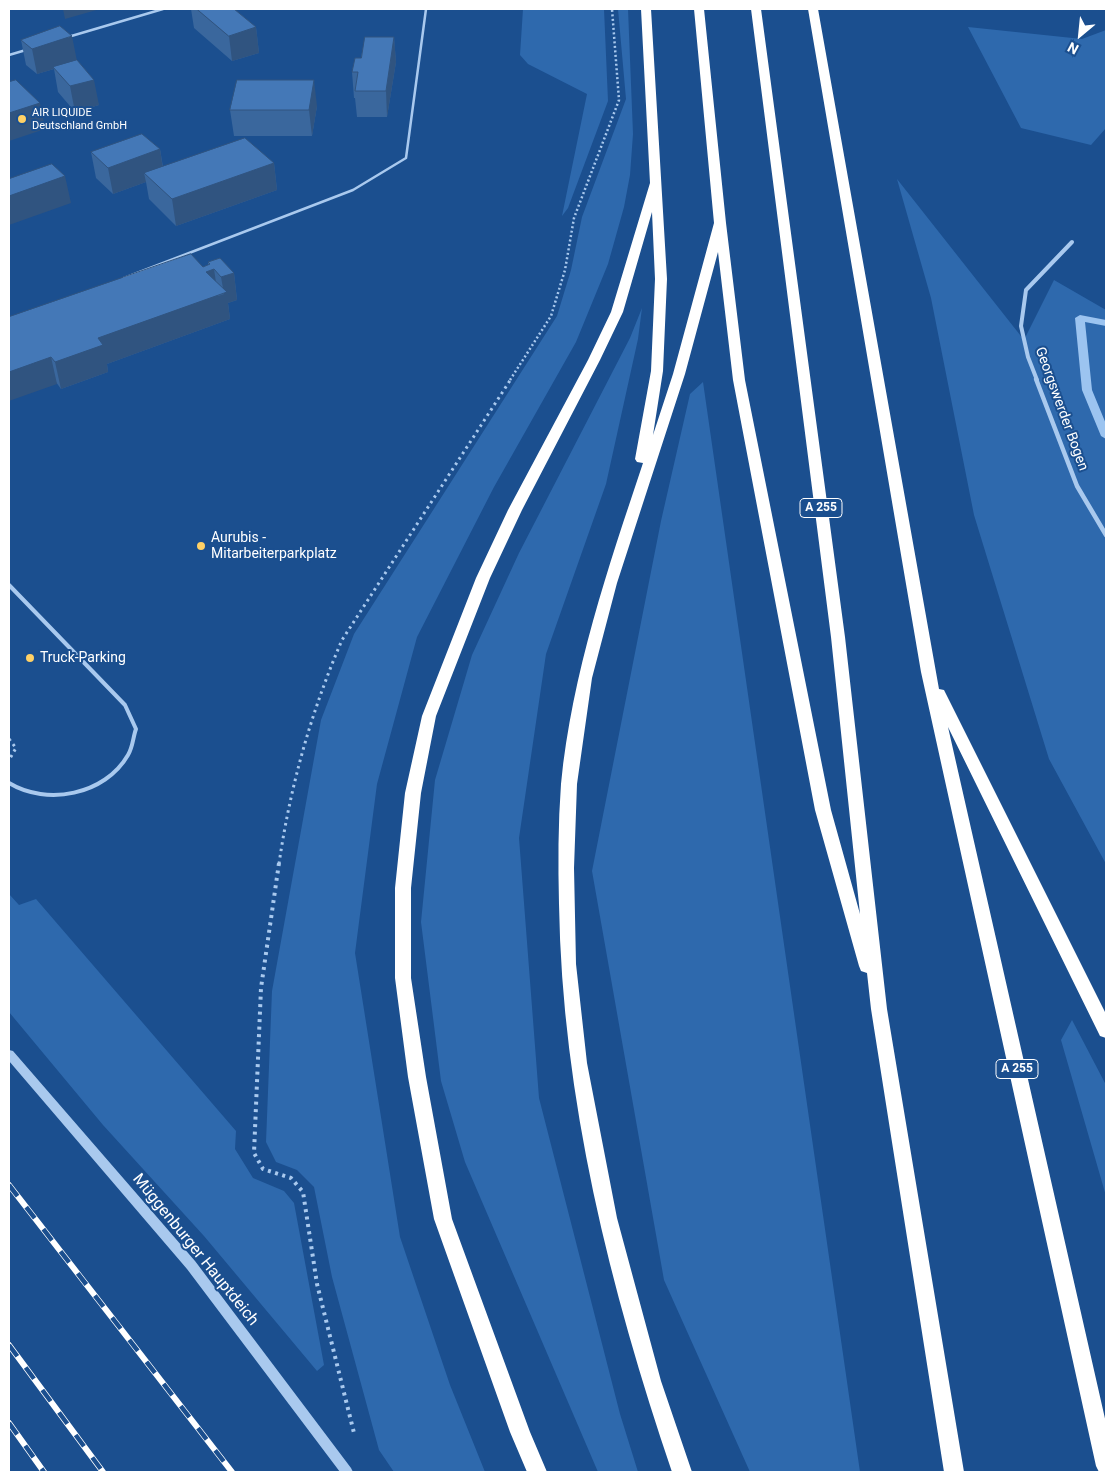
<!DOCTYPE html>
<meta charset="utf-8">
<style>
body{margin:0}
#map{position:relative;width:1115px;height:1481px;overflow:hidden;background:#1b4f8f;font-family:Roboto,sans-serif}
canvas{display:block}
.frame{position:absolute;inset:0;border:10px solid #fff;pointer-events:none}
.north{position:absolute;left:1055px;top:10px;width:50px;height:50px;-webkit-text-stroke:4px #1b4f8f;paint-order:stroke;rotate:208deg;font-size:14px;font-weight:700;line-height:20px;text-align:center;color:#fff}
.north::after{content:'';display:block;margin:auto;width:18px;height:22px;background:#fff;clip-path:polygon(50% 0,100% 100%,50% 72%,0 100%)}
</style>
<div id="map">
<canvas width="1115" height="1481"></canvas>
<div class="frame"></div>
<div class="north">N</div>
</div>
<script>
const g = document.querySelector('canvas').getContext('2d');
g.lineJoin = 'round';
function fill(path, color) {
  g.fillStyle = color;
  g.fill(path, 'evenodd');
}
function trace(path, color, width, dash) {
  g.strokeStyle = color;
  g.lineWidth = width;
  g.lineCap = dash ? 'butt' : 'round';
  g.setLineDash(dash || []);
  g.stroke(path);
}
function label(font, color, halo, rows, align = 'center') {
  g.font = font + ' Roboto,sans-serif';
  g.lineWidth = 4;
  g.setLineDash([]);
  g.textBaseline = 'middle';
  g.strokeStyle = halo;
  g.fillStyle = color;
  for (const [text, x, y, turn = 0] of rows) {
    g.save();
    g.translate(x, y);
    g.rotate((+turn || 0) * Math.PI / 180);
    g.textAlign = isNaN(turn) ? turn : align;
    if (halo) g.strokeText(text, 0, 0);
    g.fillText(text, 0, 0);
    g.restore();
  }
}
fill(new Path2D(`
 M523,9H604L608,101L568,208L562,216L587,94L528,64L520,55Z
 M618,9H628L633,134L630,175L624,207L608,264L576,342L494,487L417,637L377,784L355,953L400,1237L450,1385L485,1472H394L379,1450L332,1277L314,1187L297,1170L276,1162L266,1142L272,991L321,720L354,634L557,316L571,270L582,217L626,99Z
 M968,27L1082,39L1106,30V128L1091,145L1021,128Z
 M897,179L1024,340L1054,280L1106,310V864L1049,759L974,515L931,298Z
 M642,308L638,339L606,484L546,654L519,838L539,1098L620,1414L638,1472H598L465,1162L441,1081L421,922L435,780L472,655L519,553L630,338Z
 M703,382L860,1472H750L664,1280L592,871L661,521L690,394Z
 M9,894L19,905L36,899L236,1131L235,1149L253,1178L284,1191L294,1203L324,1365L317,1371L204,1236L103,1125L9,1012Z
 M1072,1020L1106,1085V1196L1061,1040Z`), '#2e69ad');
fill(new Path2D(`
 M1080,315L1106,320V326L1085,322L1092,390L1106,424V439L1101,436L1082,390L1075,318Z`), '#9cc4f0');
trace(new Path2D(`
 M510,380L551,316L565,270L574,218L619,100L612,9`), '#a9c9ee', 2.5, [2, 2.5]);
trace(new Path2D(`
 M9,739L16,748L9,760
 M279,864C290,787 311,712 342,640L511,379`), '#a9c9ee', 3, [2.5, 4]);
trace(new Path2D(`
 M279,863L261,988L254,1153L263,1169L291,1178L303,1192L317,1284L354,1433`), '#a9c9ee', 4, [3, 4.5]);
trace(new Path2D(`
 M68,37L163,9
 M9,55L26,50
 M124,278L353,190L406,158L426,9`), '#a9c9ee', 2.5);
trace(new Path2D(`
 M9,585L125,705L136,729C133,737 133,747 128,755C105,795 47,806 9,783`), '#a9c9ee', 4);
trace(new Path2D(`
 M1037,380L1028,357L1021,326L1026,290L1072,242`), '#a9c9ee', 4);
trace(new Path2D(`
 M1036,379L1077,486L1106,535`), '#a9c9ee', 4.5);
fill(new Path2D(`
 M9,1050L13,1051L195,1261L351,1468L353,1472H340L187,1269L9,1061Z`), '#a9c9ee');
fill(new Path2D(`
 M641,9H651L667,279L663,371L653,435L673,374L714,223L694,9H704L726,223L745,380L831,810L860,914L831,637L751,9H761L845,637L887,1009L964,1472H944L871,1009L867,973L861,971L859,966L815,810L733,380L718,252L685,374L617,583L592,678L577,784L574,868L576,964L587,1063L617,1218L661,1381L692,1472H672C610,1289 562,1098 559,904C558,864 558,824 561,784C572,673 608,568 643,463L637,462L635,459L651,371L655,279L652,212L623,312L600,360L522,510L490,578L436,716L421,793L411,888V978L426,1077L452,1219L530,1432L547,1472H527L510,1432L434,1219L408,1077L395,978V888L405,793L422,716L476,578L508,510L588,360L611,312L650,183Z
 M808,9H818L939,689L944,690L1106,1014V1038L1100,1036L948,727L1106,1423V1472H1099L1096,1466L921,672Z`), '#fff');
const rail = new Path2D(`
 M9,1185L232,1472
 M9,1345L103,1472
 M9,1423L44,1472`);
trace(rail, '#fff', 6);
trace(rail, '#1b4f8f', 4.5, [14]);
fill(new Path2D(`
 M191,9H234L256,27L259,53L232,61L194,28Z
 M394,37L396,62L387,117H357L355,98H354L352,72L361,58Z
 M21,40L77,60L99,105L75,112L58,92L54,69L37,74L26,65Z
 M317,106L312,136H234L230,110Z
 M160,149L163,167L274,163L277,190L176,226L149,199L146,182L113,194L96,178L91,152Z
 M208,262L234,273L237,300L228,303L230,319L107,364L108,372L61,389L9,317L203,267L208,265Z`), '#3a679d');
fill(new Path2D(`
 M63,9H100L65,19Z
 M256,27L259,53L232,61L229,36Z
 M72,36L77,61L53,67L54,69L37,74L32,49Z
 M394,37L396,62L387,117L386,91Z
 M94,80L99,105L75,112L70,86Z
 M314,80L317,106L312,136L309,110Z
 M40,103L45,129L9,141V113Z
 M160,149L164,176L144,173L146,182L113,194L108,168Z
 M274,163L277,190L176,226L172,199Z
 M65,176L71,203L9,225V196Z
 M214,269L218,296L224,294L221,277L234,273L237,300L228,303L230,319L107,364L108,372L61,389L55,362L98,338L206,272Z
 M51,357L57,384L9,401V372Z`), '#305480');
const building = new Path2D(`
 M197,9H234L256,27L229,36Z
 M60,26L72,36L32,49L21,40Z
 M365,37H394L386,91H355L358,72H352L355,58H361Z
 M77,60L94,80L70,86L53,67Z
 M16,80L40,103L9,113V82Z
 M237,80H314L309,110H230Z
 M142,134L160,149L108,168L91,152Z
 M245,138L274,163L172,199L144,173Z
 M52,164L65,176L9,196V179Z
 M191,254L203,267L210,264L208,262L220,258L234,273L221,277L214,269L206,272L227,292L98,338L103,345L55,362L51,357L9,372V317Z`);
fill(building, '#4478b7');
trace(building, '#305480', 1);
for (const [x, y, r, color] of [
 [22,119,5,"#ffd166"],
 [201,546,5,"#ffd166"],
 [30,658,5,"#ffd166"]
]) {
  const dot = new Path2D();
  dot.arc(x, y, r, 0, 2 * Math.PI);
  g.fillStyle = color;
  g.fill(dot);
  trace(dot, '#1b4f8f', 2);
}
label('11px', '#fff', '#1b4f8f', [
 ["AIR LIQUIDE",32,113],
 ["Deutschland GmbH",32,126]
], 'left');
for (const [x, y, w] of [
 [821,508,42],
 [1017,1069,42]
]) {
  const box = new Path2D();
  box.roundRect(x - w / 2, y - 9.5, w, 19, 4);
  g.fillStyle = '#1b4f8f';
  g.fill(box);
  trace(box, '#fff', 1);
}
label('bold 12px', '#fff', null, [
 ["A 255",821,508],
 ["A 255",1017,1069]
]);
label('14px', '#fff', '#1b4f8f', [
 ["Georgswerder Bogen",1061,409,70]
]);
label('14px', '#fff', '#1b4f8f', [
 ["Aurubis -",211,538],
 ["Mitarbeiterparkplatz",211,554],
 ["Truck-Parking",40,658]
], 'left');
label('16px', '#fff', '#1b4f8f', [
 ["Müggenburger Hauptdeich",195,1250,51]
]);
</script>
